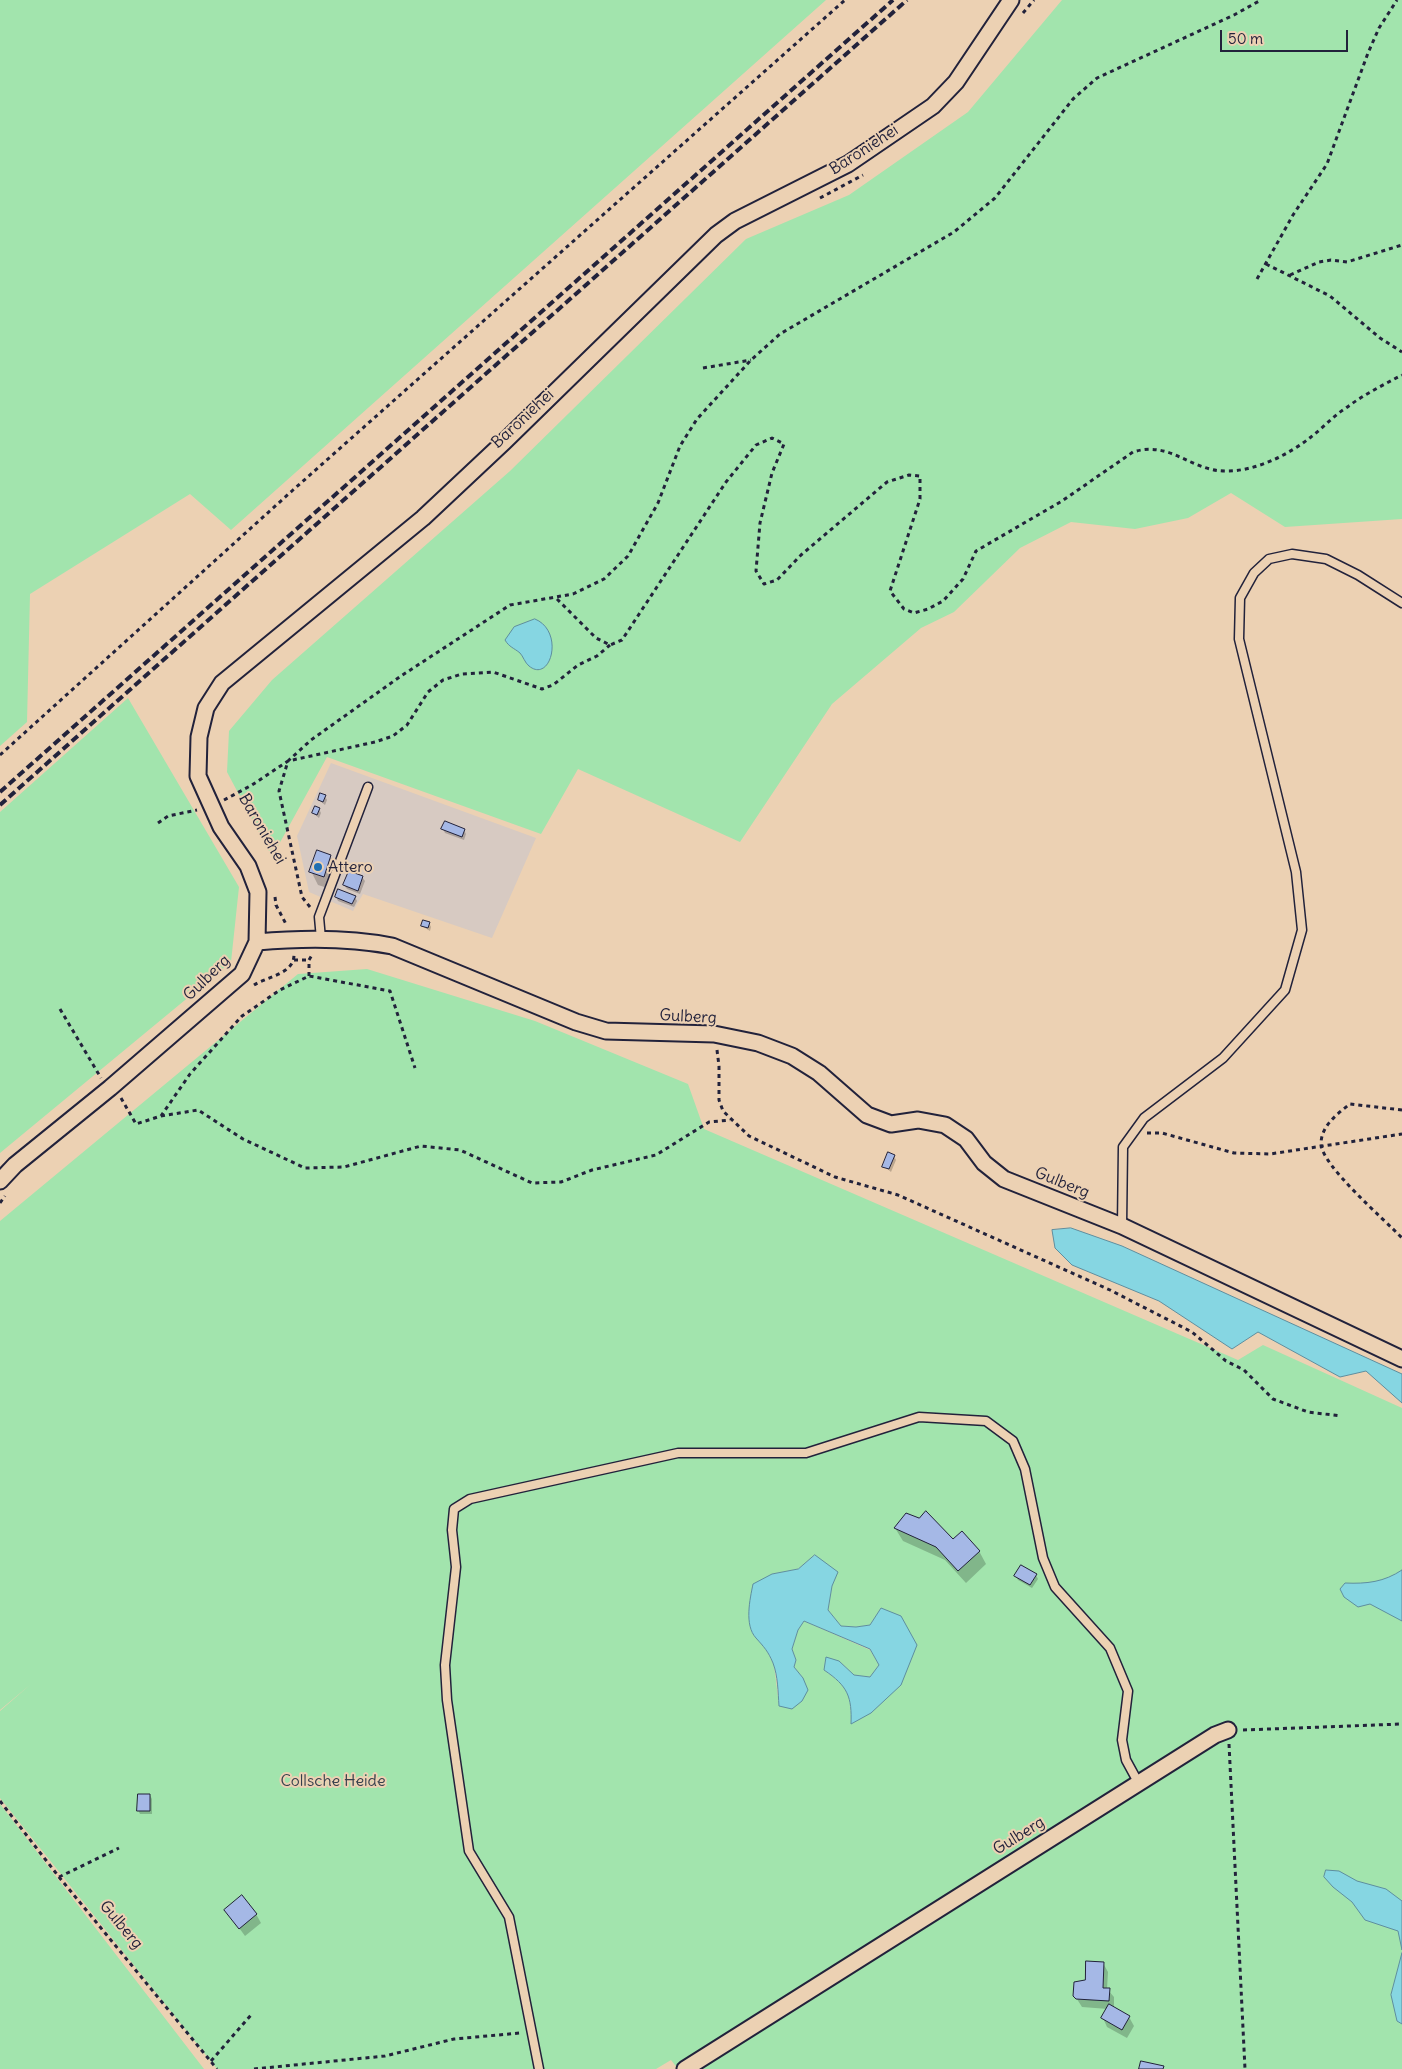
<!DOCTYPE html>
<style>
body{margin:0}
#map{position:relative;width:1402px;height:2069px;overflow:hidden;background:#ecd1b3;font-family:Delius,sans-serif}
canvas{display:block}
.scale{position:absolute;left:1220px;top:30px;width:128px;height:22px;box-sizing:border-box;border:2px solid #22223b;border-top:0;padding-left:6px;font-size:15px;line-height:18px;white-space:nowrap;color:#22223b;-webkit-text-stroke:4px #ecd1b3;paint-order:stroke}
</style>
<div id="map">
<canvas width="1402" height="2069"></canvas>
<div class="scale">50 m</div>
</div>
<script>
const g = document.querySelector('canvas').getContext('2d');
g.lineJoin = 'round';
function fill(path, color) {
  g.fillStyle = color;
  g.fill(path, 'evenodd');
}
function trace(path, color, width, dash) {
  g.strokeStyle = color;
  g.lineWidth = width;
  g.lineCap = dash ? 'butt' : 'round';
  g.setLineDash(dash || []);
  g.stroke(path);
}
function label(font, color, halo, rows, align = 'center') {
  g.font = font + ' Delius,sans-serif';
  g.lineWidth = 4;
  g.setLineDash([]);
  g.textBaseline = 'middle';
  g.strokeStyle = halo;
  g.fillStyle = color;
  for (const [text, x, y, turn = 0] of rows) {
    g.save();
    g.translate(x, y);
    g.rotate((+turn || 0) * Math.PI / 180);
    g.textAlign = isNaN(turn) ? turn : align;
    if (halo) g.strokeText(text, 0, 0);
    g.fillText(text, 0, 0);
    g.restore();
  }
}
fill(new Path2D(`
 M331,763L536,838L492,938L363,894L353,911L309,892L297,836Z`), '#d7cac2');
fill(new Path2D(`
 M0,0H826L231,530L190,494L30,594L27,722L0,746Z
 M1062,0H1402V519L1285,527L1231,493L1188,518L1135,529L1071,522L1020,548L954,612L921,628L832,704L740,842L578,769L541,834L327,757L272,857L227,772L229,731L272,680L510,471L746,239L849,195L968,112Z
 M128,698L239,887L231,962L0,1153V812Z
 M367,969L535,1021L688,1084L704,1129L1238,1360L1263,1345L1402,1408V2069H678L671,2060L656,2069H217L0,1798V1711L31,1684L0,1710V1221L298,974ZM815,1555L832,1586L828,1610L841,1626L856,1627L870,1625L881,1608L901,1685L851,1724C852,1696 848,1686 824,1670L839,1661L854,1675L870,1677L879,1665L870,1650L804,1621L798,1630L792,1649L796,1660L794,1667L803,1678L779,1705L774,1665L763,1643L772,1574L798,1569Z
 M0,1804L204,2069H0Z`), '#a2e4ad');
const water = new Path2D(`
 M535,619C565,631 551,684 529,666C525,663 523,656 520,653C514,648 509,647 505,640L514,627Z
 M1071,1228L1122,1246L1402,1374V1403L1366,1371L1340,1377L1258,1332L1232,1349L1159,1301L1072,1265L1055,1248L1052,1230Z
 M815,1555L838,1572L832,1586L828,1610L841,1626L856,1627L870,1625L881,1608L901,1616L917,1645L901,1685L871,1713L851,1724C852,1697 848,1686 824,1670L826,1657L839,1661L854,1675L870,1677L879,1665L870,1649L804,1621L798,1630L792,1649L796,1660L794,1667L803,1678L808,1690L802,1701L792,1709L779,1706C778,1692 778,1676 773,1663C768,1651 764,1647 756,1638C744,1625 750,1599 753,1584L772,1574L798,1569Z
 M1402,1570V1621L1370,1604L1358,1607L1344,1597L1340,1589L1345,1583C1367,1584 1384,1582 1402,1570Z
 M1326,1870L1339,1871L1357,1881L1386,1889L1402,1901V1950L1398,1931L1365,1920L1352,1902L1333,1887L1324,1877Z
 M1402,1953V2024L1397,2021L1391,1995Z`);
fill(water, '#86d6e2');
trace(water, '#5e8e9f', 1);
fill(new Path2D(`
 M325,796L327,800L325,805L319,800Z
 M319,809L321,813L319,818L313,813Z
 M443,829L464,830L466,834L464,840L445,833Z
 M330,856L338,869L331,889L318,885L311,871Z
 M362,877L365,881L360,894L347,889L344,885Z
 M336,897H355L357,901L354,907L338,901Z
 M429,923L431,927L430,931L422,926Z
 M894,1156L896,1160L891,1172L884,1166Z
 M895,1528L953,1541L979,1551L986,1564L966,1583L945,1560L903,1541Z
 M1036,1575L1038,1579L1032,1588L1018,1580L1016,1576Z
 M150,1795L152,1799V1814H140L138,1810Z
 M226,1910L256,1914L261,1923L245,1936Z
 M1103,1963L1108,1972L1107,1989L1114,1997V2008L1129,2017L1134,2026L1127,2038L1107,2027L1103,2018L1108,2009L1082,2007L1075,1996Z`), '#0003');
const building = new Path2D(`
 M320,793L326,795L323,802L318,800Z
 M315,806L320,808L317,815L312,813Z
 M445,821L465,829L462,837L441,829Z
 M317,850L331,855L324,877L309,872Z
 M349,871L363,876L358,891L343,885Z
 M338,889L356,896L352,904L335,897Z
 M423,920L430,922L428,928L421,926Z
 M888,1152L895,1155L889,1169L882,1167Z
 M926,1511L953,1539L962,1531L980,1551L958,1571L936,1547L894,1528L906,1513L919,1518Z
 M1021,1565L1037,1574L1030,1585L1014,1576Z
 M138,1794H150V1811H137Z
 M242,1895L257,1914L239,1929L224,1910Z
 M1086,1961L1104,1962L1103,1988H1110L1109,2001L1076,1999L1073,1996L1074,1982L1085,1980Z
 M1109,2004L1130,2016L1122,2030L1101,2018Z
 M1141,2061L1164,2066L1163,2069H1139Z`);
fill(building, '#a5b8e6');
trace(building, '#22223b', 1);
const service = new Path2D(`
 M321,939L319,917L368,787
 M1122,1226L1123,1147L1144,1118L1223,1058L1285,990L1302,930L1296,872L1239,639L1240,598L1254,573L1269,559L1292,554L1326,559L1358,575L1402,603
 M539,2069L509,1917L469,1851L447,1700L445,1665L456,1567L452,1530L454,1509L470,1499L678,1453H806L919,1417L986,1421L1013,1441L1025,1469L1043,1558L1055,1587L1110,1648L1128,1691L1122,1740L1126,1760L1138,1782`);
const minor = new Path2D(`
 M257,942C301,938 347,937 392,946L576,1022L606,1031L714,1034L758,1043L792,1056L819,1073L867,1115L891,1124L918,1120L945,1125L966,1139L984,1163L1004,1179L1122,1226L1402,1359
 M0,1181L15,1165L110,1088L242,974L257,942L258,892L248,866L221,827L198,776L199,737L206,708L222,683L423,518L504,442L716,235L735,221L848,164L933,106L956,82L1011,0
 M685,2069L1215,1735L1228,1730`);
trace(service, '#22223b', 11);
trace(minor, '#22223b', 19);
trace(new Path2D(`
 M1023,13L1034,0
 M820,198L863,175
 M1266,264L1330,296L1380,338L1402,352
 M1290,275L1319,262L1331,260L1347,262L1402,245
 M1257,279L1293,215L1327,164L1368,53L1379,28L1397,0
 M703,368L751,360
 M557,599L596,638L610,645L622,640L726,482L756,445L772,438L784,444L772,473L760,523L756,571L764,584L777,580L801,555L887,482L909,475L920,476V499L890,591L904,609L914,613L928,609L943,601L963,579L976,551L1062,501L1133,452C1171,440 1191,472 1227,471C1256,471 1288,455 1311,437C1323,428 1333,416 1346,408C1363,395 1383,385 1402,375
 M0,755L293,490L845,0
 M224,800L252,785L288,761L375,742L393,736L407,725L428,692L443,680L462,674L493,672L542,689L553,685L578,665L597,656L610,645
 M158,823L168,816L197,810
 M275,897L276,905L287,926
 M310,907L302,897L279,791L288,761L311,740L401,676L510,605L573,594L604,579L628,556L658,503L680,446L697,419L751,360L780,334L954,232L995,198L1073,99L1097,78L1234,15L1261,0
 M294,960H309
 M309,976V960L312,955
 M254,985C266,977 294,974 294,955
 M60,1009L101,1078
 M717,1050L719,1066V1100L723,1111L749,1136L835,1177L898,1195L1110,1290L1192,1332L1226,1361L1244,1370L1273,1399L1308,1412L1341,1416
 M121,1098L136,1124L161,1116L190,1074L242,1016L280,990L309,976L390,991L415,1068
 M1402,1110L1350,1104C1337,1114 1321,1126 1321,1144C1322,1166 1385,1220 1402,1238
 M161,1116L198,1110L243,1139L305,1168L344,1167L421,1146L460,1150L532,1183L561,1182L592,1170L656,1155L709,1122L730,1120
 M1147,1133H1162L1234,1153L1270,1154L1402,1134
 M0,1203L5,1196
 M1243,1730L1402,1724
 M1229,1744L1245,2069
 M0,1801L59,1877L217,2069
 M59,1877L119,1848
 M211,2061L251,2015
 M254,2069L385,2056L454,2039L520,2033`), '#22223b', 3, [4, 4]);
trace(service, '#ecd1b3', 8);
trace(minor, '#ecd1b3', 15);
trace(new Path2D(`
 M0,792L893,0
 M0,805L907,0`), '#22223b', 4, [8, 4]);
for (const [x, y, r, color] of [
 [318,867,5,"#1f6fb2"]
]) {
  const dot = new Path2D();
  dot.arc(x, y, r, 0, 2 * Math.PI);
  g.fillStyle = color;
  g.fill(dot);
  trace(dot, '#ecd1b3', 2);
}
label('16px', '#22223b', '#ecd1b3', [
 ["Baroniehei",864,150,-33],
 ["Baroniehei",523,419,-43],
 ["Baroniehei",262,829,60],
 ["Gulberg",207,978,-44],
 ["Gulberg",688,1017,3],
 ["Gulberg",1062,1183,22],
 ["Gulberg",1019,1836,-32],
 ["Gulberg",121,1925,50]
]);
label('16px', '#22223b', '#ecd1b3', [
 ["Attero",328,867]
], 'left');
label('16px', '#353f4c', '#ecd1b3', [
 ["Collsche Heide",333,1781]
]);
</script>
